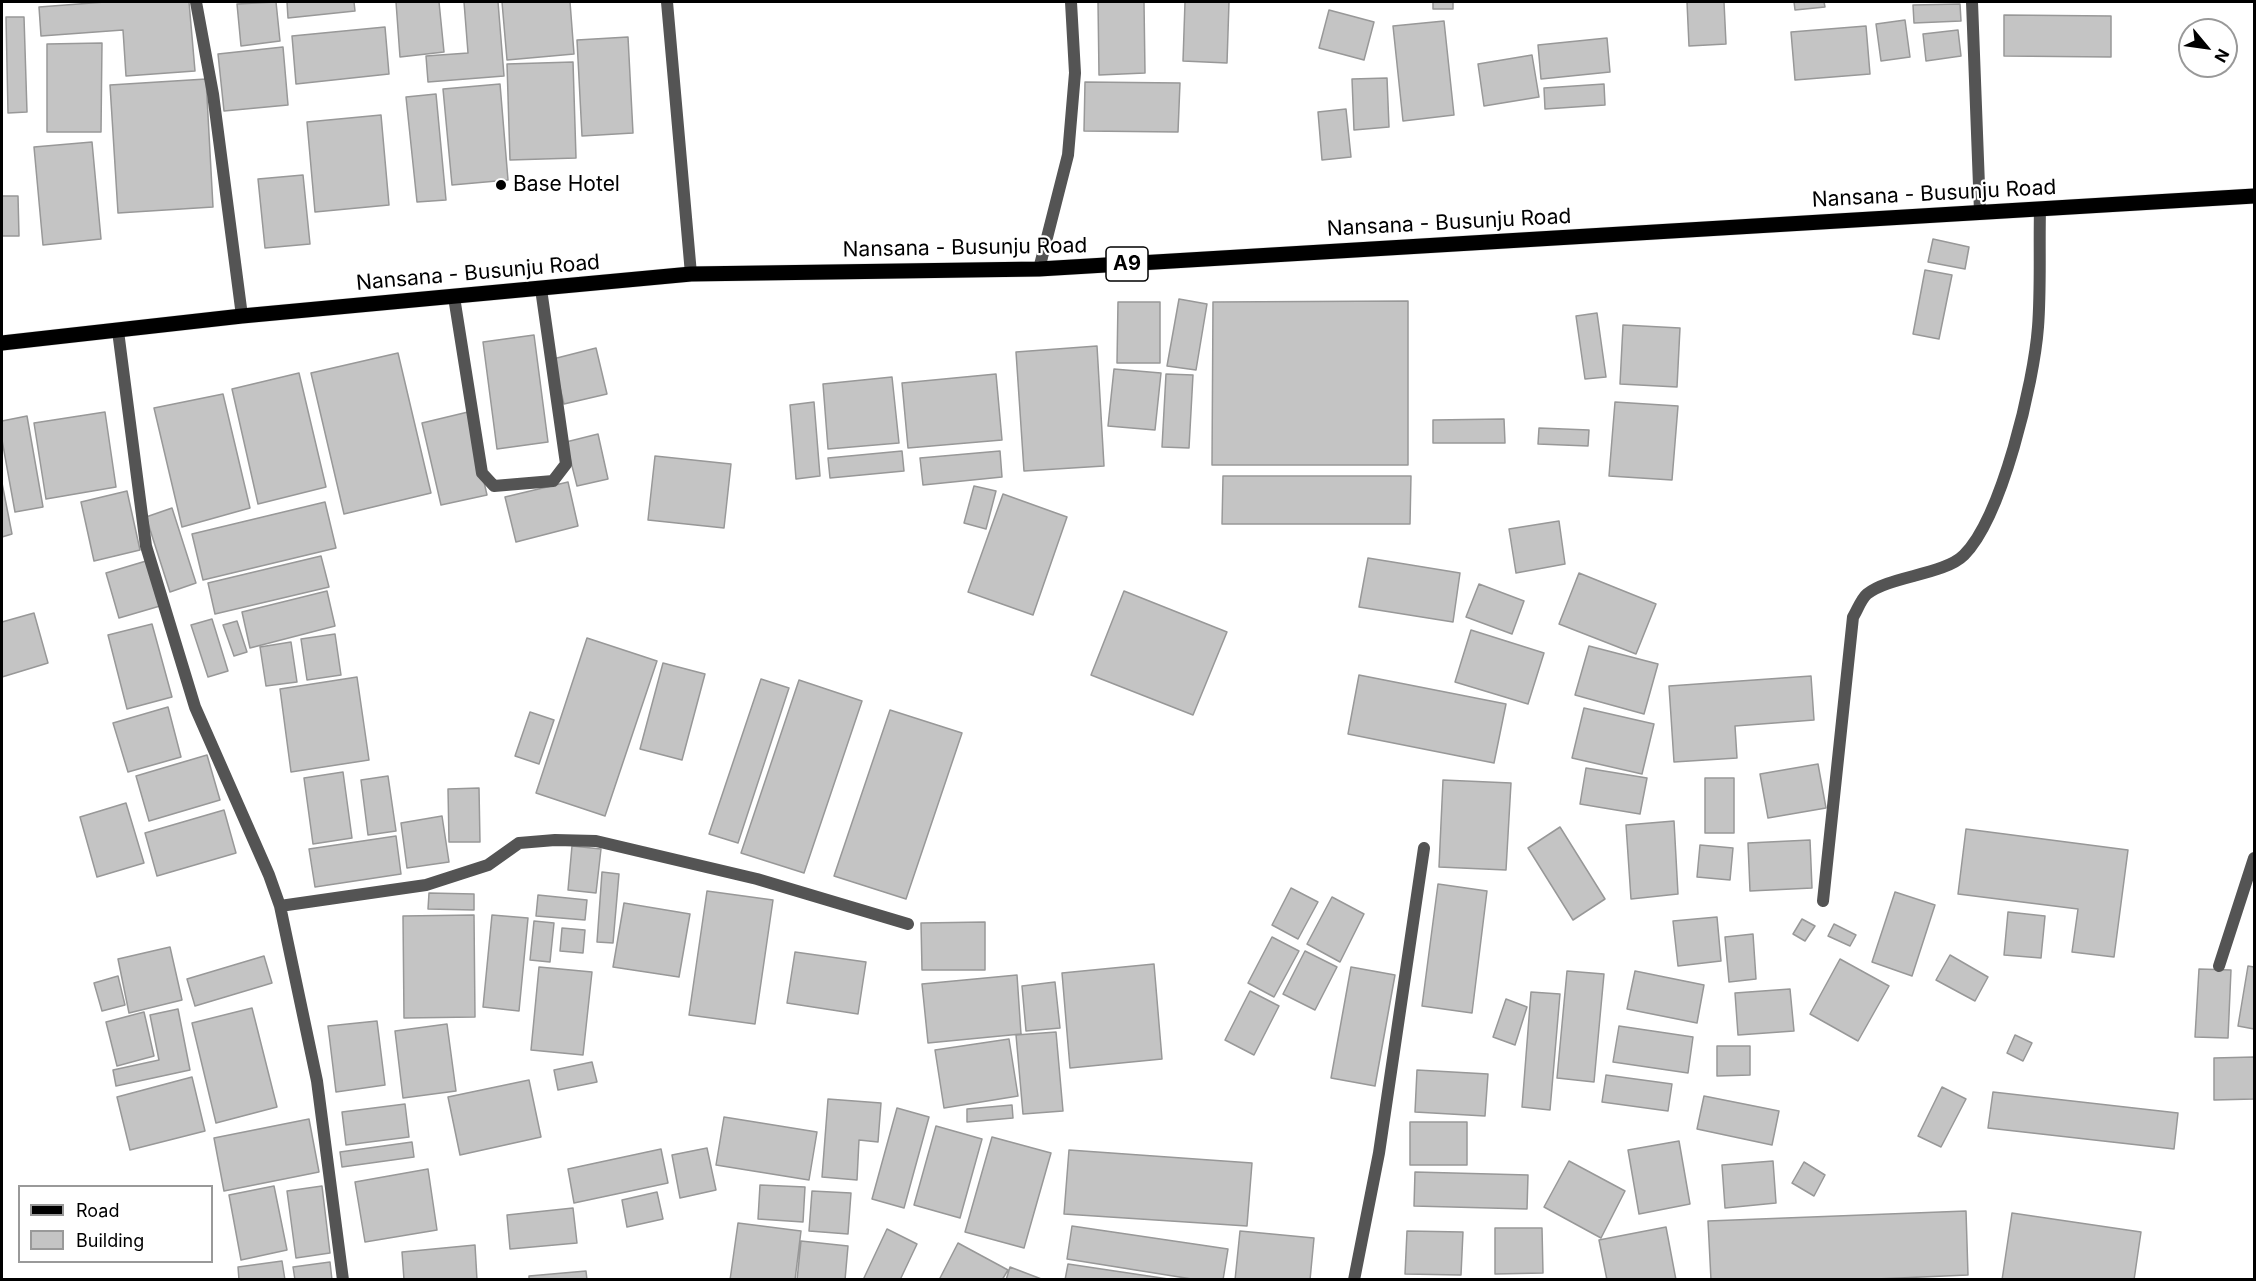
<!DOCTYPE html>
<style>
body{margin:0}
#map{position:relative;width:2256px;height:1281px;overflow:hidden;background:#fff;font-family:Inter,sans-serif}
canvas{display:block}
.frame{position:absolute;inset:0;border:3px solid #000;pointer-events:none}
.legend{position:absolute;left:18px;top:1185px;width:195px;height:78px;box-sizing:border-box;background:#fff;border:2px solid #999;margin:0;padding:8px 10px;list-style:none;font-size:18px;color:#000}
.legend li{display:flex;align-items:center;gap:12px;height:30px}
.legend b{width:30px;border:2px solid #999}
.north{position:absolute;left:2178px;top:18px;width:60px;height:60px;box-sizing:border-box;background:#fff;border:2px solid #999;border-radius:50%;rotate:119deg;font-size:16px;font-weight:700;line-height:24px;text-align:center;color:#000}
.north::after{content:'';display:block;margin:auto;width:21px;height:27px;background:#000;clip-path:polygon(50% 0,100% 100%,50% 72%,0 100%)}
</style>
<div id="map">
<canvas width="2256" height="1281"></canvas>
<div class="frame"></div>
<ul class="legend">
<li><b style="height:8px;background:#000"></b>Road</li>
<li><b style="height:16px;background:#c4c4c4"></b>Building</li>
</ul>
<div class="north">N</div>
</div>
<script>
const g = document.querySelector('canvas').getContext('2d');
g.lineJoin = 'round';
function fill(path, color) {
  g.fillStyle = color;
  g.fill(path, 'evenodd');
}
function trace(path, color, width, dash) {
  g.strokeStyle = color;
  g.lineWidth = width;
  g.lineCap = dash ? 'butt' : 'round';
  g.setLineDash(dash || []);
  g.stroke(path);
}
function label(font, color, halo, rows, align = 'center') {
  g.font = font + ' Inter,sans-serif';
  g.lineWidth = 4.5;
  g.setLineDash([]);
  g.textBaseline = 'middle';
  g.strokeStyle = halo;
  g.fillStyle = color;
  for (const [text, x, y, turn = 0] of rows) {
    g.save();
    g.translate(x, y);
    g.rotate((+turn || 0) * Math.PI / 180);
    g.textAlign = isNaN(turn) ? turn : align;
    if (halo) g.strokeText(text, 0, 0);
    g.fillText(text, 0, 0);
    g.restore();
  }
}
const building = new Path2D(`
 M105,2H189L195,71L126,76L123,30L41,36L39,7Z
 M276,2L280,41L241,46L237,4Z
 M287,2H354L355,11L288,18Z
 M396,2H439L444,52L400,57Z
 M464,2H498L504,76L428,82L426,56L468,53Z
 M502,2H570L574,54L507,60Z
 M1098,2H1144L1145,73L1099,75Z
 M1185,2H1229L1227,63L1183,61Z
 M1433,2H1453V9H1433Z
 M1687,2H1724L1726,44L1689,46Z
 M1794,2H1824L1825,7L1795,10Z
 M1960,4L1961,21L1914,23L1913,5Z
 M1329,10L1374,22L1364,60L1319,48Z
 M2004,15L2111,16V57L2004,56Z
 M6,17H24L27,112L8,113Z
 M1905,20L1910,57L1881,61L1876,24Z
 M1444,21L1454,115L1403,121L1393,26Z
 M1866,26L1870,74L1795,80L1791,32Z
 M385,27L389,74L296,84L292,36Z
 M1958,30L1961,56L1926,61L1923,34Z
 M628,37L633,133L582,136L577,40Z
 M1607,38L1610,72L1541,79L1538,45Z
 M102,43L101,132H47V44Z
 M283,47L288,105L224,111L218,54Z
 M1532,55L1539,97L1484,106L1478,64Z
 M573,62L576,158L510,160L507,64Z
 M1387,78L1389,127L1354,130L1352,79Z
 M206,79L213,207L118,213L110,85Z
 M1085,82L1180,83L1178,132L1084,131Z
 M500,84L508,180L452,185L443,89Z
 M1604,84L1605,105L1545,109L1544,88Z
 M436,94L446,200L417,202L406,97Z
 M1346,109L1351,157L1322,160L1318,112Z
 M381,115L389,205L315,212L307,122Z
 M92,142L101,239L43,245L34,147Z
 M303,175L310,244L265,248L258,179Z
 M2,196H18L19,236H2Z
 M1933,239L1969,247L1965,269L1928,262Z
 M1925,270L1952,275L1939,339L1913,334Z
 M1179,299L1207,304L1196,370L1167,366Z
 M1408,301V465H1212L1213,302Z
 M1118,302H1160V363H1117Z
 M1597,313L1606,377L1585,379L1576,316Z
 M1623,325L1680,328L1677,387L1620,384Z
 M534,335L548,442L497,449L483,342Z
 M1097,346L1104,466L1024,471L1016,352Z
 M596,348L607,394L564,404L553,359Z
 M398,353L431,493L344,514L311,373Z
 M1114,369L1161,373L1155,430L1108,426Z
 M299,373L326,487L258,504L232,389Z
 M996,374L1002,440L908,448L902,383Z
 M1166,374L1193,375L1189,448L1162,447Z
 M892,377L899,443L828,449L823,384Z
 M223,394L250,508L182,527L154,408Z
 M814,402L820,476L796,479L790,405Z
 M1615,402L1678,406L1672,480L1609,476Z
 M105,412L116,487L46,499L34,423Z
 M468,412L487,495L441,505L422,423Z
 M27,416L43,507L15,512L2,440V421Z
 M1504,419L1505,443H1433V420Z
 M1539,428L1589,430L1588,446L1538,444Z
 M598,434L608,479L577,486L566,442Z
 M902,451L904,471L830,478L828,458Z
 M1000,451L1002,477L923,485L920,458Z
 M655,456L731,464L724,528L648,520Z
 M1223,476H1411L1410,524H1222Z
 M568,482L578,526L516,542L505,497Z
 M2,483L12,534L2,537Z
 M974,486L996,491L986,529L964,523Z
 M127,491L140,550L94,561L81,502Z
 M1003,494L1067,517L1033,615L968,592Z
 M325,502L336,548L203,580L192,534Z
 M172,508L196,583L170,592L146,517Z
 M1559,521L1565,564L1516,573L1509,529Z
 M321,556L329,587L215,614L208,583Z
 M1368,558L1460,573L1453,622L1359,607Z
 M146,561L160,606L119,618L106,573Z
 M1579,573L1656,604L1636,654L1559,624Z
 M1479,584L1524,601L1512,634L1466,617Z
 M327,591L335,626L250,648L242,612Z
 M1124,591L1227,632L1193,715L1091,675Z
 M34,613L48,663L2,677V622Z
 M212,619L228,671L208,677L191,625Z
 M237,621L247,652L234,656L223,625Z
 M152,624L172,697L127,709L108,635Z
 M1471,630L1544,653L1528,704L1455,682Z
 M335,634L341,675L307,680L301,639Z
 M587,638L657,661L605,816L536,793Z
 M291,642L297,682L266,686L260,647Z
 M1589,646L1658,664L1644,714L1575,695Z
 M663,663L705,674L682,760L640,749Z
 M1359,675L1506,704L1494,763L1348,734Z
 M1811,676L1814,720L1735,726L1737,758L1674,762L1669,686Z
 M357,677L369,760L291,772L280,689Z
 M761,679L789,688L738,843L709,834Z
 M799,680L862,701L804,873L741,853Z
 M168,707L181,757L128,772L113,723Z
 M1584,708L1654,724L1642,774L1572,758Z
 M890,710L962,733L906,899L834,876Z
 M530,712L554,720L539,764L515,756Z
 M207,755L220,800L149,821L136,776Z
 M1818,764L1826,808L1768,818L1760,774Z
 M1586,768L1647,778L1640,814L1580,804Z
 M343,772L352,838L313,844L304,778Z
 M388,776L396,831L368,835L361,780Z
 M1705,778H1734V833H1705Z
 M1443,780L1511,783L1506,870L1439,867Z
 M479,788L480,842H449L448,789Z
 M126,803L144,863L97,877L80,817Z
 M224,810L236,853L157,876L145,833Z
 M442,816L449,862L407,868L401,823Z
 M1674,821L1678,894L1631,899L1626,825Z
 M1560,827L1605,899L1573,920L1528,848Z
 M1966,829L2128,850L2114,957L2072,952L2078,909L1958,894Z
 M396,836L401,874L315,887L309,849Z
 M1810,840L1812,888L1750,891L1748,843Z
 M1700,845L1733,848L1730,880L1697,877Z
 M572,846L601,849L596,893L568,890Z
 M602,872L619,874L613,943L597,942Z
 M1438,884L1487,891L1472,1013L1422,1006Z
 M1291,888L1318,902L1298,939L1272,925Z
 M707,891L773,900L755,1024L689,1015Z
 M1895,892L1935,905L1912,976L1872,962Z
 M429,893L474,894V910L428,909Z
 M538,895L587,900L585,920L536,916Z
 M1332,897L1364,914L1340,962L1307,944Z
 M624,903L690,914L679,977L613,967Z
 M2008,912L2045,916L2041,958L2004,955Z
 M474,915L475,1017L404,1018L403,916Z
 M492,915L528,918L519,1011L483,1007Z
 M1717,917L1721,961L1678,966L1673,921Z
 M1802,919L1815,926L1805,941L1793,934Z
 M534,921L554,923L550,962L530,960Z
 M985,922V970H922L921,923Z
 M1834,924L1856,935L1850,946L1828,936Z
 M562,928L585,930L583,953L560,951Z
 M1753,934L1756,979L1729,982L1725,937Z
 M1272,937L1299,951L1274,997L1248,983Z
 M170,947L182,1000L129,1013L118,959Z
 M1305,951L1337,967L1315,1010L1283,994Z
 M795,952L866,962L858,1014L787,1003Z
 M1950,955L1988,977L1975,1001L1936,980Z
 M264,956L272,983L195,1006L187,979Z
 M1840,959L1889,986L1858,1041L1810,1014Z
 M1154,964L1162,1059L1070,1068L1062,973Z
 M2248,966L2254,967V1029L2238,1026Z
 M539,967L592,972L583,1055L531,1050Z
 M1351,967L1395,975L1375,1086L1331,1078Z
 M2199,969L2231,970L2228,1038L2195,1037Z
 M1567,971L1604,974L1594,1082L1557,1078Z
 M1635,971L1704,985L1697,1023L1627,1009Z
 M1017,975L1021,1034L928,1043L922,984Z
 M118,976L125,1005L102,1011L94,983Z
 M1055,982L1060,1028L1026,1031L1022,986Z
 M1790,989L1794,1031L1738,1035L1735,993Z
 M1250,991L1279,1006L1254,1055L1225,1040Z
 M1531,992L1560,994L1550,1110L1522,1107Z
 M1506,999L1527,1007L1515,1045L1493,1037Z
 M252,1008L277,1107L216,1123L192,1023Z
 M178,1009L190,1070L116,1086L113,1070L159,1060L150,1015Z
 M144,1012L154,1056L117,1066L106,1022Z
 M377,1021L385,1085L336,1092L328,1026Z
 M447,1024L456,1091L403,1098L395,1031Z
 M1619,1026L1693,1037L1688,1073L1613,1062Z
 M1056,1032L1063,1111L1023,1114L1016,1035Z
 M2015,1035L2032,1043L2023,1061L2007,1053Z
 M1009,1039L1018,1096L944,1108L935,1050Z
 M1717,1046H1750V1075L1717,1076Z
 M2254,1057V1099L2214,1100V1058Z
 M592,1062L597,1082L558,1090L554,1070Z
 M1417,1070L1488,1074L1485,1116L1415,1112Z
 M1606,1075L1672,1084L1668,1111L1602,1102Z
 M192,1077L205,1131L130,1150L117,1097Z
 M529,1080L541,1137L460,1155L448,1097Z
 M1942,1087L1966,1099L1941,1147L1918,1136Z
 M1993,1092L2178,1113L2174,1149L1988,1128Z
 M1704,1096L1779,1111L1772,1145L1697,1129Z
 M828,1099L881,1103L878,1142L859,1140L857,1180L822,1177Z
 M405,1104L409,1137L346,1145L342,1112Z
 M1012,1105L1013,1118L967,1122V1109Z
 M897,1108L929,1117L904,1208L872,1199Z
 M724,1117L817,1132L809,1180L716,1165Z
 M309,1119L319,1172L224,1191L214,1138Z
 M1410,1122H1467V1165H1410Z
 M936,1126L982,1139L960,1218L914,1205Z
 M992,1137L1051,1153L1024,1248L965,1232Z
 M1679,1141L1690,1204L1639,1214L1628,1150Z
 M412,1142L414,1157L342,1167L340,1152Z
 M707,1148L716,1190L680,1198L672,1155Z
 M661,1149L668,1183L574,1203L568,1169Z
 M1069,1150L1252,1163L1247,1226L1064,1214Z
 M1569,1161L1625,1191L1601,1238L1544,1207Z
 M1773,1161L1776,1203L1725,1208L1722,1165Z
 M1804,1162L1825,1175L1814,1196L1792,1183Z
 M428,1169L437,1230L365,1242L355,1182Z
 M1415,1172L1528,1175L1527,1209L1414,1206Z
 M760,1185L805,1187L803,1222L758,1219Z
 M274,1186L287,1250L241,1260L229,1195Z
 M322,1186L330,1253L296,1258L287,1191Z
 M812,1191L851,1193L848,1234L809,1231Z
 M657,1192L663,1219L627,1227L622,1200Z
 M573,1208L577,1243L510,1249L507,1215Z
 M1966,1211L1968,1275L1853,1280H1711L1708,1221Z
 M2012,1213L2141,1232L2134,1280H2002Z
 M738,1223L801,1231L795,1280H730Z
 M1072,1226L1228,1249L1223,1280H1198L1067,1259Z
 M1666,1227L1676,1280H1607L1599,1240Z
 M1495,1228H1542L1543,1273L1495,1274Z
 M887,1229L917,1244L900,1280H863Z
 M1240,1231L1314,1238L1310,1280H1235Z
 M1407,1231L1463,1232L1461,1275L1405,1274Z
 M801,1241L848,1246L845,1280H797Z
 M958,1243L1008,1270L1002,1280H939Z
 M475,1245L477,1280H404L402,1252Z
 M282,1261L285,1280H239L238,1267Z
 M330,1262L332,1280H295L293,1267Z
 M1068,1264L1175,1280H1065Z
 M1010,1267L1044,1280H1006Z
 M586,1271L587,1280H529V1276Z`);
fill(building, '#c4c4c4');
trace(building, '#989898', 1.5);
const primary = new Path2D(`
 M2,343L242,316L691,274L1039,269L2254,196`);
trace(primary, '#dbdbdb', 16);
trace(new Path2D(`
 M454,297L482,473L494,486L553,481L566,464L541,289`), '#545454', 12);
trace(new Path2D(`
 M196,2L213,94L242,316
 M667,2L691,274
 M1972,2L1980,212
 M1039,269L1068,155L1075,73L1071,2
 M118,331L146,546L195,707L269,875L280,906L317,1081L343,1280
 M1823,901L1853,617C1857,611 1861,599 1867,594C1889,576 1944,575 1964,555C2002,517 2034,382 2038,327C2041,288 2039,248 2040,209
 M280,906L426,885L488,865L519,843L555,840L596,841L757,879L908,924
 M2219,966L2254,858
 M1354,1280L1379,1153L1424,848`), '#545454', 12);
trace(primary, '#000', 15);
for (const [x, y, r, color] of [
 [501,185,6,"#000"]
]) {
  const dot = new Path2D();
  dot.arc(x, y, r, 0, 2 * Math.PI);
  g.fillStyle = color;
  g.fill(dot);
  trace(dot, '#fff', 2);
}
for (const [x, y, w] of [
 [1127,264,42]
]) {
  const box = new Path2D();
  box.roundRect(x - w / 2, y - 17, w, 34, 4.5);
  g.fillStyle = '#fff';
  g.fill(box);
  trace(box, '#000', 1.5);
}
label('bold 20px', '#000', null, [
 ["A9",1127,264]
]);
label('21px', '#000', '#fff', [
 ["Base Hotel",513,185]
], 'left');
label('21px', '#000', '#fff', [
 ["Nansana - Busunju Road",1934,194,-3],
 ["Nansana - Busunju Road",1449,223,-3],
 ["Nansana - Busunju Road",965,248,-1],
 ["Nansana - Busunju Road",478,273,-5]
]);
</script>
